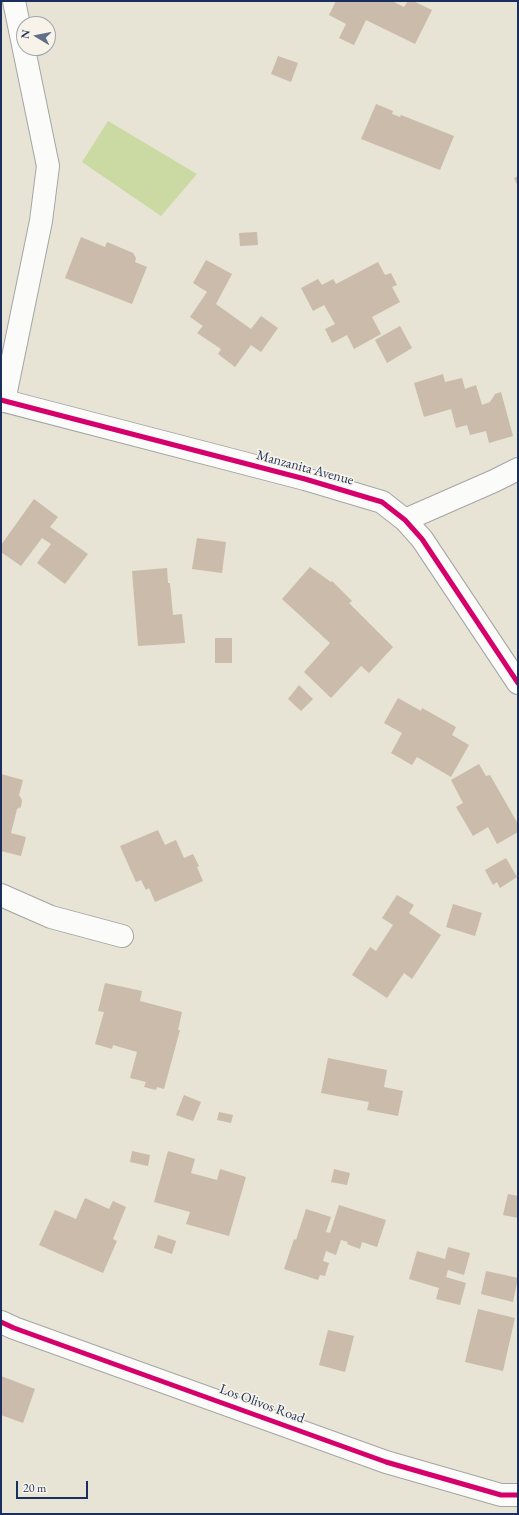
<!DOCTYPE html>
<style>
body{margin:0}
#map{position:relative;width:519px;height:1515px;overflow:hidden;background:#e7e3d5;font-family:"EB Garamond",serif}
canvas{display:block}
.frame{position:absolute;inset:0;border:2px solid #1b2f5e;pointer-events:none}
.north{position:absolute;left:16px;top:16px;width:40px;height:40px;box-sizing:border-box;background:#f7f3e8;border:1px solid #9fa5b1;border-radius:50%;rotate:280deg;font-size:11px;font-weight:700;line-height:16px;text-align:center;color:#1b2f5e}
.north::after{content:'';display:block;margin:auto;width:14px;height:18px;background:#626e88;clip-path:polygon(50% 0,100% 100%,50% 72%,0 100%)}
.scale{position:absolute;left:16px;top:1481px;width:72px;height:18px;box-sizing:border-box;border:2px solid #1b2f5e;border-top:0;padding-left:5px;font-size:12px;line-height:14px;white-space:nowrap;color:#1b2f5e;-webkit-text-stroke:3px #f7f3e8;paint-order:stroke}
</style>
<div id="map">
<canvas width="519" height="1515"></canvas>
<div class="frame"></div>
<div class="north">N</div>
<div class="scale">20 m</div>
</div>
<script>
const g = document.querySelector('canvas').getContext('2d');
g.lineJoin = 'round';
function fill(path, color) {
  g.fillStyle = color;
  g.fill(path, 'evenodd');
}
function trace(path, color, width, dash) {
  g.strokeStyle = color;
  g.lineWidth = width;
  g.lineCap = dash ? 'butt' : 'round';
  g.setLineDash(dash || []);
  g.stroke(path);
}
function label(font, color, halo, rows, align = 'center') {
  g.font = font + ' "EB Garamond",serif';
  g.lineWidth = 3.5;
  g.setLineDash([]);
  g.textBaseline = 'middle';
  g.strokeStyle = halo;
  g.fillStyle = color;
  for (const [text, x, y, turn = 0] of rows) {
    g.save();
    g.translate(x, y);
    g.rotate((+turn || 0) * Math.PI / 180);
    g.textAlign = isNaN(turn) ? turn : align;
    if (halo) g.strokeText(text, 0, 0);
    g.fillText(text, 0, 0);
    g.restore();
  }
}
fill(new Path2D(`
 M108,121L197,174L161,216L82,162Z`), '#cbdaa2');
fill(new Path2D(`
 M336,1H392L404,7L408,1H413L432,10L415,44L366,20L354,45L339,38L346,24L329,15Z
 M278,56L298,63L291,82L271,74Z
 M376,104L393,111L392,114L400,117L401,115L454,136L440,170L361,139Z
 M518,176V186L514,178Z
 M257,232L258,245L240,246L239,233Z
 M81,237L105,247L107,242L133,253L136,258L135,262L147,267L132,304L65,278Z
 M206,260L232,274L216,304L251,329L261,316L278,328L261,352L251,345L235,367L218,354L221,349L197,333L203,326L190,317L207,292L193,283Z
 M378,262L385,275L391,273L397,285L392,287L400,302L372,317L381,334L354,349L347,335L332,343L325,329L335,324L324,305L313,311L301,288L318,279L322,285L333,279L336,284Z
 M400,326L412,348L387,363L375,340Z
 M443,374L445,382L462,378L465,389L476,385L482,405L490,402L495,394L501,392L513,436L489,443L486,431L470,435L467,425L456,428L451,409L424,417L414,383Z
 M34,499L58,517L50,527L88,554L65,584L37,563L51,544L42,538L21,566L1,552V545Z
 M197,538L226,542L222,573L192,569Z
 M310,567L331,582L332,581L352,601L349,603L393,647L369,673L361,666L331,698L304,672L330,643L282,599Z
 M167,568L168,583H170L173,615L182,614L185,643L138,646L132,571Z
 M215,638H232V663H215Z
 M299,685L313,699L301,711L288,699Z
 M398,698L421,711L422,708L456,727L452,735L469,745L451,777L417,757L412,765L391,753L402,733L384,723Z
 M479,764L486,776L490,775L518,824V832L497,844L488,827L473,836L456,807L463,803L451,780Z
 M1,774L23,780L19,795L22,800L21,807L17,809L11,833L26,837L21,856L1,851Z
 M158,830L165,845L176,840L184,858L193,854L199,866L197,867L203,881L155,902L149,888L146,890L141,880L136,882L120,846Z
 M506,858L517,877L500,888L497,882L493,885L485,870Z
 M397,895L414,905L409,913L441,935L412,979L404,973L387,998L352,975L370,947L376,951L393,925L382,918Z
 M453,904L482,913L475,936L446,927Z
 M105,983L142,991L140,1001L182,1012L178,1030H180L164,1089L157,1087L156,1090L144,1087L146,1082L130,1078L137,1052L113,1045L112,1049L95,1044L104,1012L98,1011Z
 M328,1058L387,1070L384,1087L403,1091L398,1116L367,1110L369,1102L321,1093Z
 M184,1095L201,1102L193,1121L176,1115Z
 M219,1112L233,1115L231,1123L217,1120Z
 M132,1151L150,1155L148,1166L130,1162Z
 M168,1151L195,1159L191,1173L217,1180L220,1169L246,1177L229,1236L186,1224L190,1212L154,1202Z
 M334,1169L350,1173L347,1185L331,1182Z
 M508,1194L518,1196V1218L503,1215Z
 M85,1198L109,1209L113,1201L126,1207L113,1239L117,1241L103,1273L39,1245L55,1210L76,1219Z
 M339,1205L386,1220L377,1247L362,1242L360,1249L347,1244L348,1242L341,1240L336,1255L326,1251L323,1261L329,1263L325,1276L320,1275L318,1280L284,1269L294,1239L296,1240L306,1209L331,1217L326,1232L330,1233Z
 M158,1235L176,1241L172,1254L154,1248Z
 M448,1247L470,1253L464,1275L448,1270L446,1277L466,1283L460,1305L436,1299L439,1288L409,1279L417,1251L445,1259Z
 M486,1271L518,1278L513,1302L481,1294Z
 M478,1309L515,1318L503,1371L465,1362Z
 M328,1330L354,1336L345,1372L319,1365Z
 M1,1376L35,1389L23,1423L1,1415Z`), '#cabbaa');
const minor = new Path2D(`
 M1,400L305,479L382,502L405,520L422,539L518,683
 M4,401L41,221L48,166L14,1
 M405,520L494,481L518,469
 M1,895L51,917L122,936
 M1,1322L14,1328L386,1462L501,1495H518`);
trace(minor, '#a5a5a4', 24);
trace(minor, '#fbfbf9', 22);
trace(new Path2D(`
 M1,400L305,479L382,502L405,520L422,539L518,683
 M1,1322L14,1328L386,1462L501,1495H518`), '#d6006c', 5);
label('14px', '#1b2f5e', '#f7f3e8', [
 ["Manzanita Avenue",305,468,15],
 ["Los Olivos Road",262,1404,20]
]);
</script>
